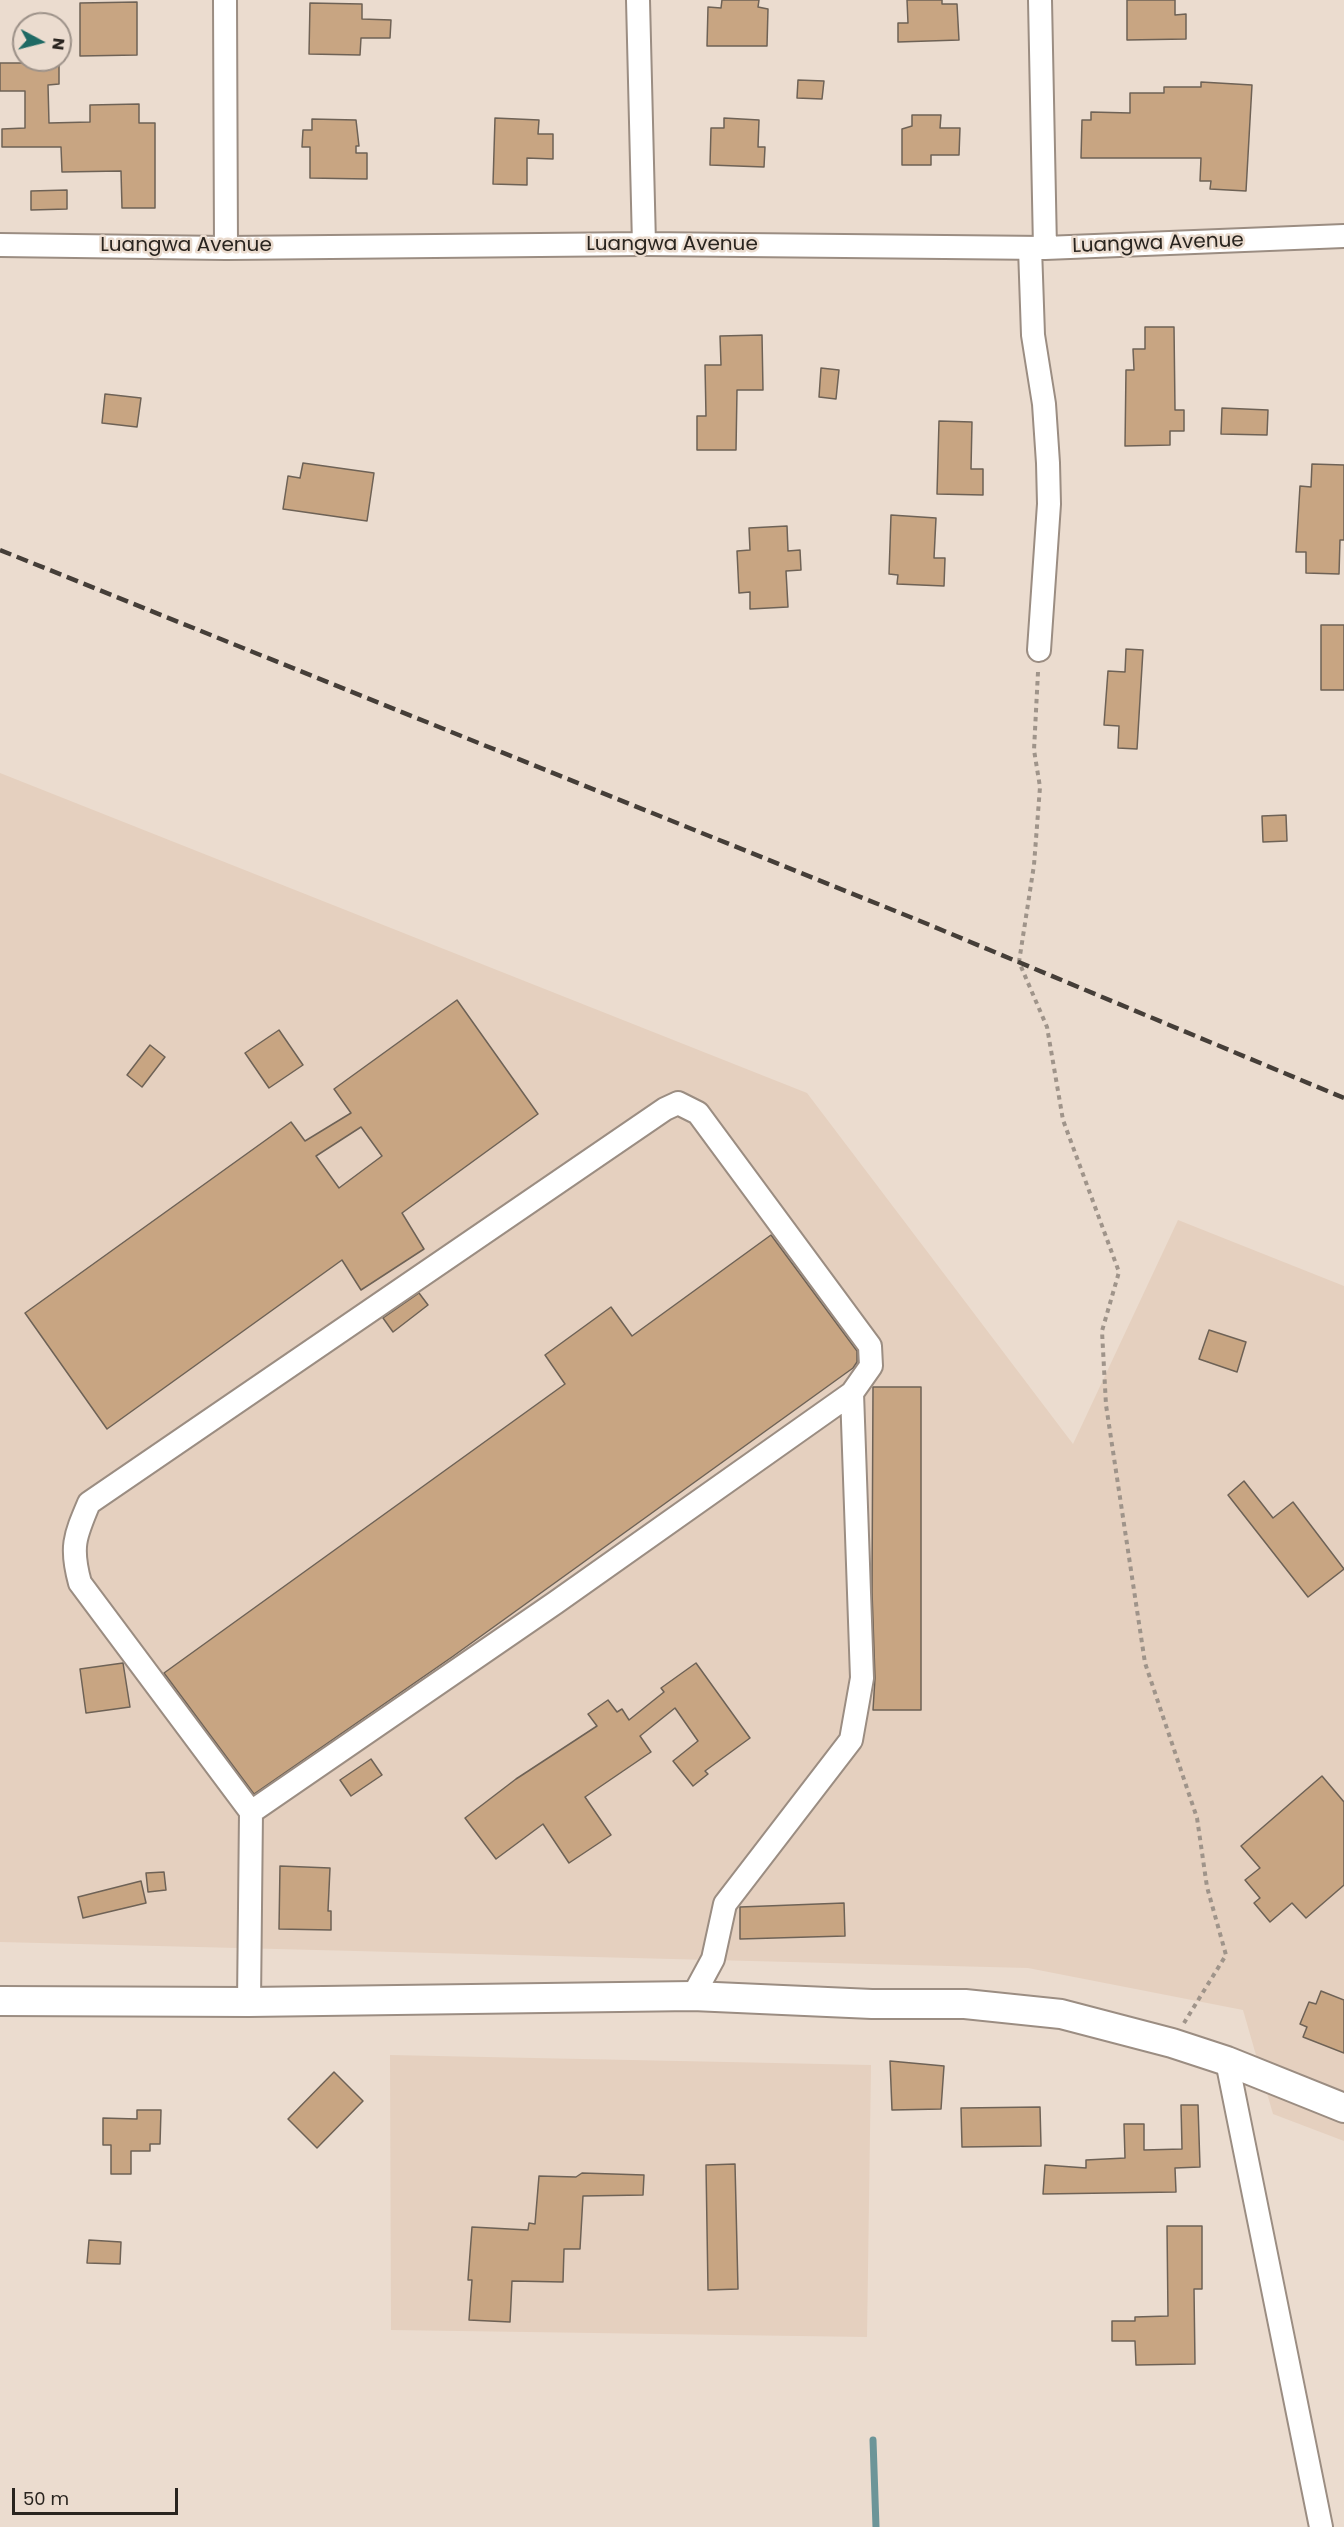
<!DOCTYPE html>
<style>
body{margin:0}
#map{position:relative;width:1344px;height:2527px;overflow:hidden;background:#ebdccf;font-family:Poppins,sans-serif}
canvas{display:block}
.north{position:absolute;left:12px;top:12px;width:60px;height:60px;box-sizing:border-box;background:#ebdccf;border:2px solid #9d9289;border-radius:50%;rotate:97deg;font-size:16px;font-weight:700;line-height:24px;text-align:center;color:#29241f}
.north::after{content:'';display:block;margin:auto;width:21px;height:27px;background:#1f6a64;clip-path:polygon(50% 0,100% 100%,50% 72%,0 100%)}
.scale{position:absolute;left:12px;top:2488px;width:166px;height:27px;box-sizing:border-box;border:3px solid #29241f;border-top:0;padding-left:8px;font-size:18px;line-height:21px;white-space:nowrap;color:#29241f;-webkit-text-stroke:4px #ebdccf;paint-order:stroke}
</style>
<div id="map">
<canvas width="1344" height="2527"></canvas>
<div class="north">N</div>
<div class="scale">50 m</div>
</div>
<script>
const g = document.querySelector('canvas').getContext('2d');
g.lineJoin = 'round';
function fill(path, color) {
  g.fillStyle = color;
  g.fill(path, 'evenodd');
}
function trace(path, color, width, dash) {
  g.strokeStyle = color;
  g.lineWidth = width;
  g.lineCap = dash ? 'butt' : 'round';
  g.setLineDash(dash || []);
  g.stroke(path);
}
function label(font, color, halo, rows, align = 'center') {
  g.font = font + ' Poppins,sans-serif';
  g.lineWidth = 5;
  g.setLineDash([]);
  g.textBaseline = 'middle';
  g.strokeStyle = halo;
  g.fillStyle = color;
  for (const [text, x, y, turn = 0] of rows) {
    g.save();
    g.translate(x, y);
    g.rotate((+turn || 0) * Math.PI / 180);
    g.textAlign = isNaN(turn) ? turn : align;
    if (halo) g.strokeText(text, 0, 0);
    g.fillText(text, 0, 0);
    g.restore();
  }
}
fill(new Path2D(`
 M0,773L807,1093L1073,1444L1178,1220L1344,1286V2141L1273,2114L1243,2010L1028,1968L0,1942Z
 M390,2055L871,2065L867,2337L391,2330Z`), '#e5d0bf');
trace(new Path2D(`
 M873,2440L876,2527`), '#6c9598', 7);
const building = new Path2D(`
 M722,0H759L758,7L768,9L767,46H707L708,7L721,8Z
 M907,0H942V4H957L959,40L898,42V23H908Z
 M1127,0H1175V15L1186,14V39L1127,40Z
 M137,2V55L80,56V3Z
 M310,3L362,4V19L391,20L390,38H361L360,55L309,54Z
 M0,63H59V84L48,85L49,123L90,122V105L139,104V123H155V208H122L121,171L62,172L61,147H2V129L25,128V91H0Z
 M798,80L824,81L822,99L797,98Z
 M1201,82L1252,85L1246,191L1210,189L1211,181H1200L1201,158H1081L1082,120H1091V112L1130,113V93H1164V87H1201Z
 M912,115H941L940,128H960L959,155H931V165H902V129L912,126Z
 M495,118L539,120L538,134H553V159L527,158V185L493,184Z
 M724,118L759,120L758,147H765L764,167L710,165L711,128H724Z
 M312,119L356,120L359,146H356V153H367V179L310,178V147H302L303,130H312Z
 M67,190V209L31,210V191Z
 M1145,327H1174L1175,410H1184V431H1170V445L1125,446L1126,370H1134L1133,349H1145Z
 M762,335L763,390H737L736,450H697V416H706L705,365H721L720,336Z
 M821,368L839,370L836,399L819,397Z
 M105,394L141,398L137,427L102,423Z
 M1222,408L1268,410L1267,435L1221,434Z
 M939,421L972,422L971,469H983V495L937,494Z
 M303,463L374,473L367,521L283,509L288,476L300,478Z
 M1312,464L1344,465V540H1340L1339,574L1306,573V552H1296L1300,486L1311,487Z
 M891,515L936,518L934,558H945L944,586L897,584L898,575L889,574Z
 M787,526L788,551L800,550L801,570L786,571L788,607L750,609V592L739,593L737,551L750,550L749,528Z
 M1321,625H1344V690H1321Z
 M1126,649L1143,650L1137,749L1118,748L1119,726L1104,725L1108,671L1125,672Z
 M1286,815L1287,841L1263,842L1262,816Z
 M457,1000L538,1114L402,1213L424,1249L361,1290L342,1260L107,1429L25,1313L291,1122L305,1141L351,1113L334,1089ZM361,1127L382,1156L339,1188L316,1156Z
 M279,1030L303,1065L269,1088L245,1053Z
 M150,1045L165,1057L142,1087L127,1075Z
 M771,1235L857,1351V1362L853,1368L452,1657L254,1794L164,1673L565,1384L545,1355L611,1307L632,1336Z
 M419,1293L428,1305L393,1332L383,1318Z
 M1209,1330L1246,1342L1237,1372L1199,1359Z
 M873,1387H921V1710H873L875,1678L872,1592Z
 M1244,1481L1273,1518L1293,1502L1344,1569L1308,1597L1228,1495Z
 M123,1663L130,1707L86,1713L80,1669Z
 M696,1663L750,1738L705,1771L708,1774L693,1786L673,1761L698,1741L675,1708L640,1736L651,1752L585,1797L611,1835L569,1863L543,1824L496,1859L465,1818L516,1779L597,1726L588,1714L608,1700L617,1712L622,1709L629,1720L664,1692L661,1688Z
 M371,1759L382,1775L351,1796L340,1780Z
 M1322,1776L1344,1802V1885L1306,1918L1292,1903L1270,1922L1254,1903L1260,1898L1245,1880L1260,1868L1241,1846Z
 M280,1866L330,1868L328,1911H331V1930L279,1929Z
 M164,1872L166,1890L148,1892L146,1873Z
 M141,1881L146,1903L83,1918L78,1897Z
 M844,1903L845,1936L740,1939V1907Z
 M1321,1991L1344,2000V2053L1303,2037L1307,2027L1300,2024L1309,2002L1316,2004Z
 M890,2061L944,2066L941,2109L892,2110Z
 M334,2072L363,2101L317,2148L288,2119Z
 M1181,2105H1198L1200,2167L1175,2168L1176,2192L1043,2194L1045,2165L1086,2168V2160L1125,2158L1124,2124H1144V2150L1182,2149Z
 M1040,2107L1041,2146L962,2147L961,2108Z
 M137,2110H161L160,2144H150V2151H131V2174H111V2145H103V2118L137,2119Z
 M735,2164L738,2289L708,2290L706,2165Z
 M582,2173L644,2175L643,2195L583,2196L580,2249H564L563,2282L512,2281L510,2322L469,2320L472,2280H468L472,2227L528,2230L529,2223L535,2224L539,2176L576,2177Z
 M1167,2226H1202V2289H1194L1195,2364L1136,2365L1135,2341H1112V2321H1135V2317L1168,2316Z
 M89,2240L121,2242L120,2264L87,2263Z`);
fill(building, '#c8a582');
trace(building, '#6e6256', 1.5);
const minor = new Path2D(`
 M225,0L226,248
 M638,0L644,244
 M1040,0L1045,248
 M0,245L226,248L644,244L1045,248L1344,236
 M1030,248L1033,335L1044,404L1048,463L1049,504L1039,650
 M251,1812L80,1583C70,1547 75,1536 89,1503L665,1109L678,1103L698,1113L870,1346L871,1366L852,1393L862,1678L851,1740L725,1904L713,1959L693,1996
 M249,2002L251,1812L555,1603L852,1393
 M1227,2061L1321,2527`);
const major = new Path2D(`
 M0,2001L249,2002L693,1996L872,2004H965L1061,2014L1172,2043L1227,2061L1344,2108`);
trace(minor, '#9b8d82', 26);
trace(major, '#9b8d82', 32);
trace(new Path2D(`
 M1038,672L1034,750L1040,787L1034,865L1019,962L1047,1027L1063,1120L1119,1272L1102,1331L1106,1405L1145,1663L1197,1818L1207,1887L1226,1955L1184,2023`), '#9f948a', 4, [4.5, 4.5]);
trace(minor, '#fff', 22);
trace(major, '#fff', 28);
trace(new Path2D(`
 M0,550L925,923L1344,1098`), '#453e38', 4.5, [12, 6]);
label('20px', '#29241f', '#ebdccf', [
 ["Luangwa Avenue",1158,244,-2],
 ["Luangwa Avenue",672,245],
 ["Luangwa Avenue",186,246]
]);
</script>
